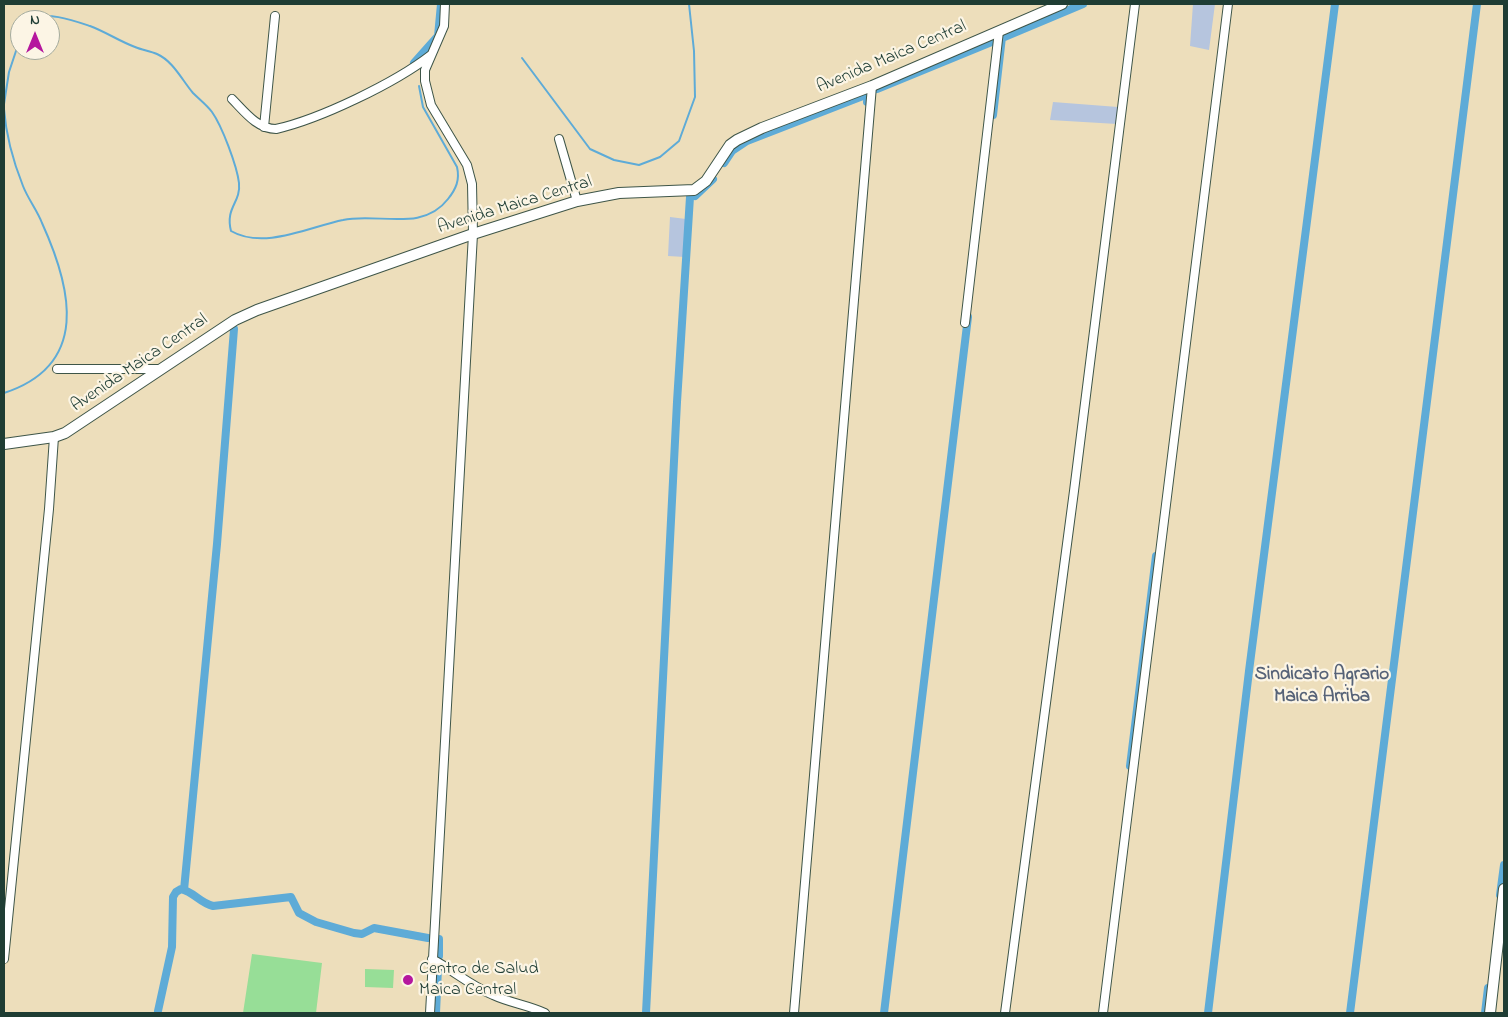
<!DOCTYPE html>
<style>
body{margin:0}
#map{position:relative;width:1508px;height:1017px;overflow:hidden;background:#eddebb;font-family:"Indie Flower",sans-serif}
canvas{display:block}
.frame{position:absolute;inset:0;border:5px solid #1f3d34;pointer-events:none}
.north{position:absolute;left:10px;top:10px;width:50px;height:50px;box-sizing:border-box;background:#fcf5e5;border:1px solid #a4ab9e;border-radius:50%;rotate:0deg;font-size:14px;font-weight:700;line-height:20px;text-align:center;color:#1f3d34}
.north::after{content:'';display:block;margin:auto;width:18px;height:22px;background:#b5179e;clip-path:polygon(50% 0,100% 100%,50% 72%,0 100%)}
</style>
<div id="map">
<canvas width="1508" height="1017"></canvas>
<div class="frame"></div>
<div class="north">N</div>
</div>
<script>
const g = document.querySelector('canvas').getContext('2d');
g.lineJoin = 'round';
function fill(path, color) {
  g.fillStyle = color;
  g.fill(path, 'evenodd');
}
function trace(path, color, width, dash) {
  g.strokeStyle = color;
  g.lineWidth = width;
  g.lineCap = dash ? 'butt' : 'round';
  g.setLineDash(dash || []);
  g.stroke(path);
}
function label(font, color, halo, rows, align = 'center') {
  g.font = font + ' "Indie Flower",sans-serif';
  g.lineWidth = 4.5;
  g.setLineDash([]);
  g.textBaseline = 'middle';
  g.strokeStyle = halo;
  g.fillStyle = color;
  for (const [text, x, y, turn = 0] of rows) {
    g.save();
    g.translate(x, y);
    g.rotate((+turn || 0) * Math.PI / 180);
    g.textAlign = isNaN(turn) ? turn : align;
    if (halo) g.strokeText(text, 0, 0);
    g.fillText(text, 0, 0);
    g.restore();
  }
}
fill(new Path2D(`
 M1193,4H1215L1209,50L1190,46Z
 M1053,102L1118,107L1117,124L1050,120Z
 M670,217L686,219L685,257L668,256Z`), '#b6c5de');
fill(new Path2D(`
 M252,954L322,963L316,1013H243Z
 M365,969L394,970L393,988L365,987Z`), '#97de97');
trace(new Path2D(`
 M31,20C44,10 75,21 90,26C106,32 119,41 135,47C142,50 150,51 157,54C173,61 182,80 193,93C199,99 207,105 212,112C222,126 237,166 239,183C241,203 225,207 231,231C264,250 309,227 343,220C377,212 422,233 448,199C456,189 460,180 457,167L423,107L419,86
 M522,58L590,149L614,160L639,165L660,157L679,141L695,97L694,51L689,4
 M4,104L9,72L20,39
 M4,109C6,135 13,161 23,186C28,199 37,210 42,223C72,289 90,365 4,393`), '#5eabd7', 2);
trace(new Path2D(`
 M1002,38L1083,4
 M414,63L438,36L441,4
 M877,89L994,41
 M993,115L1002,37
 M724,163L732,151L747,141L868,94L867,102
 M695,196L713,179
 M1130,766L1156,556
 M184,890L217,544L234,329
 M1500,895L1504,865
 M439,956V939
 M158,1011L172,947L173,897L176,892L181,889C194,892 200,903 213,906L291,897L299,913L316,922L354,933L362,934L374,928L428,938
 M436,1013L438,968
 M646,1013L677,402L690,197
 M884,1013L968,317
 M1208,1013L1249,671L1335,4
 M1350,1013L1477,4
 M1485,1013L1488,988`), '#5eabd7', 8);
const minor = new Path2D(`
 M232,99C244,111 257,129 276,129C320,119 395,83 431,55
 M264,127L275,16
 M559,139L577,201
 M965,323L999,31
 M57,369H161
 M4,959L49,509L54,437
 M432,959C453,970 469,985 493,995C510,1003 528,1005 545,1013
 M430,1013L473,234L472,184L467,165L431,105L425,81V70L444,26L445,4
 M794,1013L872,86
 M1005,1013L1074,491L1135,4
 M1103,1013L1228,4`);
const tertiary = new Path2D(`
 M4,444L54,437L65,433L235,320L257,310L473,234L577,201L619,193L694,190L706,181L730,145L737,140L762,128L872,86L1062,4
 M1490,1013L1504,889`);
trace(minor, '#3e5548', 10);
trace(tertiary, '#3e5548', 12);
trace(minor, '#fff', 8);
trace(tertiary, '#fff', 10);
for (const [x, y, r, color] of [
 [408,980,6,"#b5179e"]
]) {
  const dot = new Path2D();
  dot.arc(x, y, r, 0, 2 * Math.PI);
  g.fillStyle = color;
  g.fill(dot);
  trace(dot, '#fcf5e5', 2);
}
label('18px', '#1f3d34', '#fcf5e5', [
 ["Avenida Maica Central",892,58,-23],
 ["Avenida Maica Central",515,206,-17],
 ["Avenida Maica Central",140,364,-34]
]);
label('18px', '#1f3d34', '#fcf5e5', [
 ["Centro de Salud",419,970],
 ["Maica Central",419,991]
], 'left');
label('bold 19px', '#576378', '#fcf5e5', [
 ["Sindicato Agrario",1322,676],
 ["Maica Arriba",1322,698]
]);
</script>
